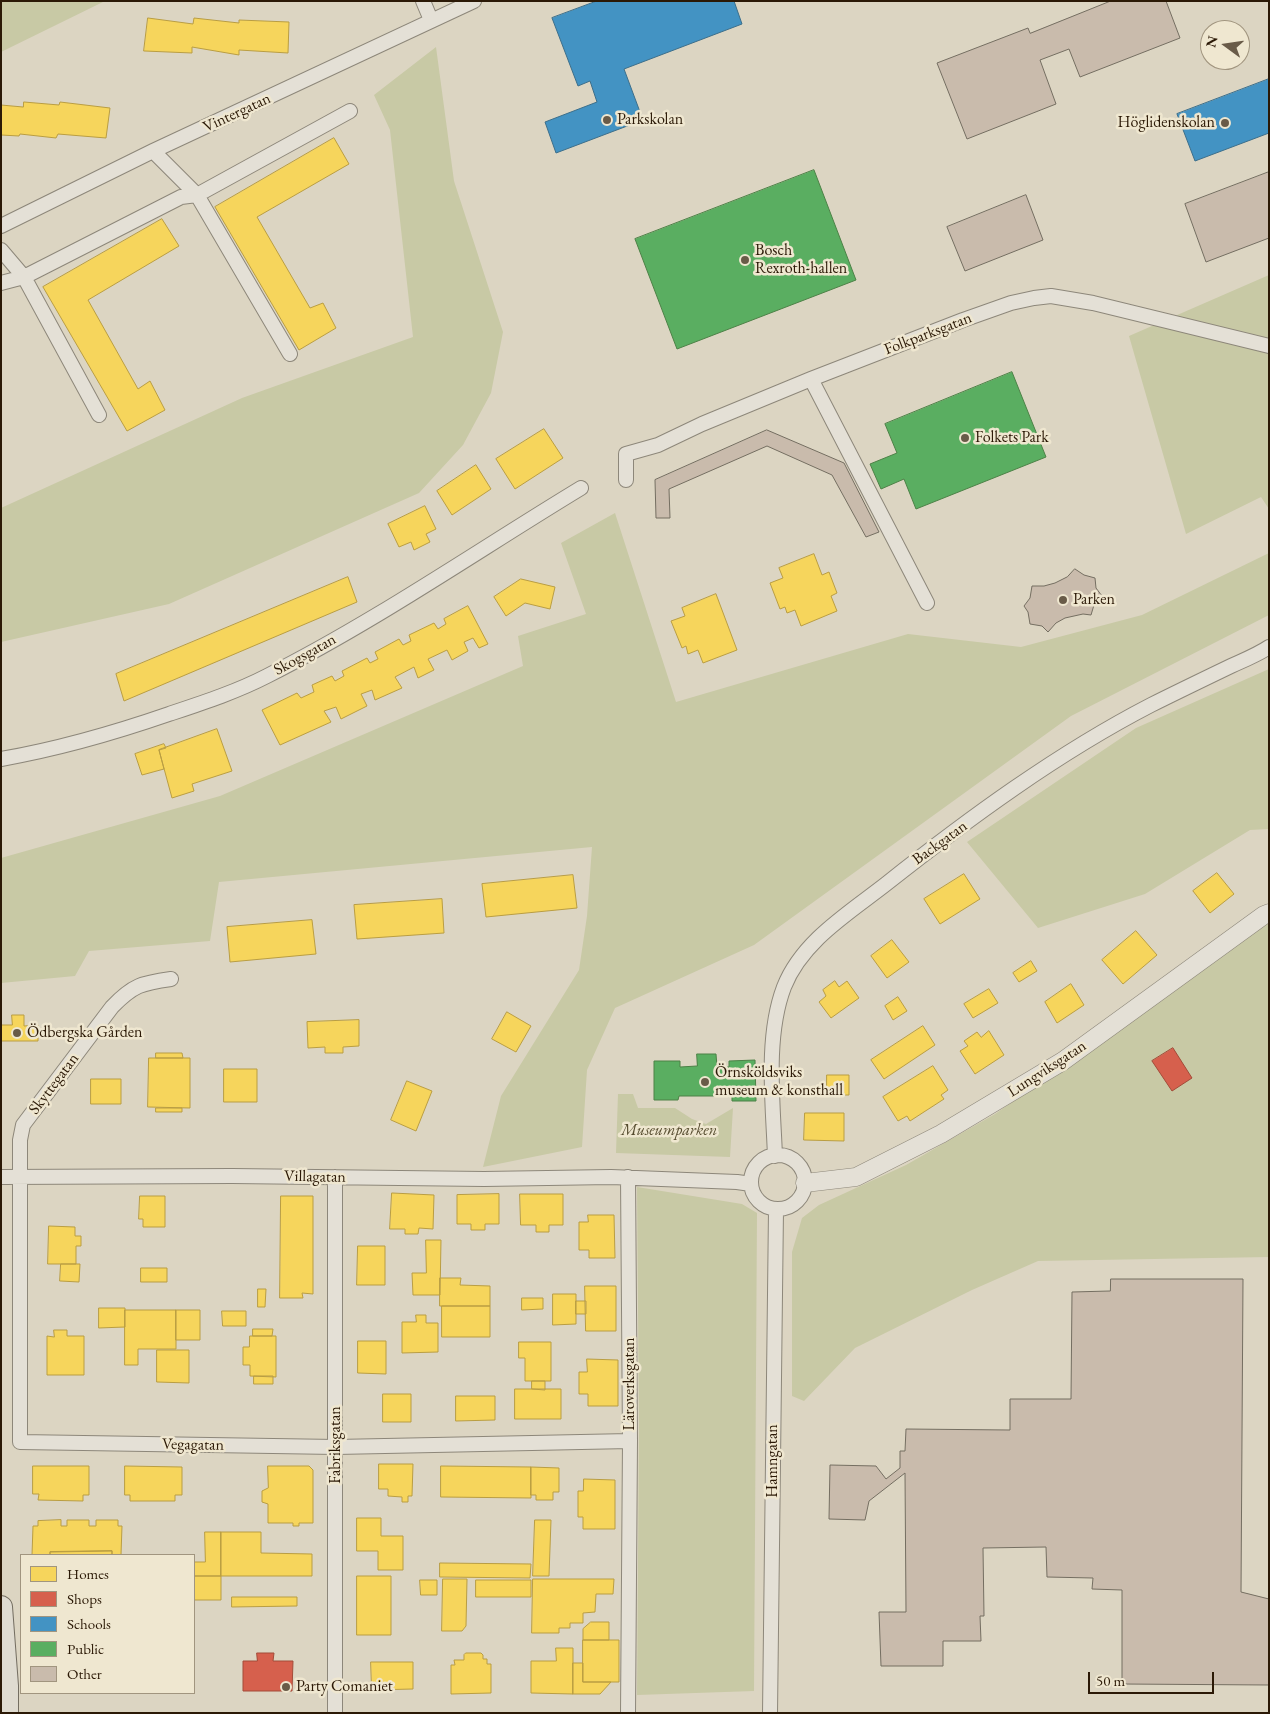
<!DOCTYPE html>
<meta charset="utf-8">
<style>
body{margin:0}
#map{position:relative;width:1270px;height:1714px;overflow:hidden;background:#dcd5c2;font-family:"EB Garamond",serif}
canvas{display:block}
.frame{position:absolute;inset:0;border:2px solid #2b1906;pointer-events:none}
.legend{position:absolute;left:20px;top:1554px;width:175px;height:140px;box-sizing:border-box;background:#efe7d0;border:1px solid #a1957f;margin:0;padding:6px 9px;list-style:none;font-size:15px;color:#2b1906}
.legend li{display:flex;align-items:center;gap:10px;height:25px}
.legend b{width:25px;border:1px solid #a1957f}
.north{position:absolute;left:1200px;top:20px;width:50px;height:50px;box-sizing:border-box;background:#efe7d0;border:1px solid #a1957f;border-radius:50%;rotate:284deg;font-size:14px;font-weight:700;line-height:20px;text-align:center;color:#2b1906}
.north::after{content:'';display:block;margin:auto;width:18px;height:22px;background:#695b48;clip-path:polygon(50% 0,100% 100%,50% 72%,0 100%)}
.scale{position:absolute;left:1088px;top:1672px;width:126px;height:22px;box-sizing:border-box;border:2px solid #2b1906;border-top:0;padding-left:6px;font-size:15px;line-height:18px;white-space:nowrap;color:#2b1906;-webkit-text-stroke:4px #efe7d0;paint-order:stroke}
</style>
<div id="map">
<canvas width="1270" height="1714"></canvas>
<div class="frame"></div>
<ul class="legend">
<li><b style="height:14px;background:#f6d55c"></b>Homes</li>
<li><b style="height:14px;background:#d6604d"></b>Shops</li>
<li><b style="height:14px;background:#4393c3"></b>Schools</li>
<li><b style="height:14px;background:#5aae61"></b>Public</li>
<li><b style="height:14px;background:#c9bbac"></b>Other</li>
</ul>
<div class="north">N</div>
<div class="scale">50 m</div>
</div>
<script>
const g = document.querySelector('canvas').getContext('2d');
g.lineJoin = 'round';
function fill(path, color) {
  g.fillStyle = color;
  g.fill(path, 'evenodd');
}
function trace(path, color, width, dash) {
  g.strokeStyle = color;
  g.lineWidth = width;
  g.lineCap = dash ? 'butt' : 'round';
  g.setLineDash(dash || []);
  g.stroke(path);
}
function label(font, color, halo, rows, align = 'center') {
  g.font = font + ' "EB Garamond",serif';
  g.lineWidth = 5;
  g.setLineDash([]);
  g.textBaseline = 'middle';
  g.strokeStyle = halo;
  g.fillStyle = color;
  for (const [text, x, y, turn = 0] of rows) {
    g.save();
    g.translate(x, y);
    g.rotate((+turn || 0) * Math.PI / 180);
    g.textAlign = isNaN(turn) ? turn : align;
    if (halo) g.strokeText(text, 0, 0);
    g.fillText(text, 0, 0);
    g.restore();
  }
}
fill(new Path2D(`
 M1,1H105L1,52Z
 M436,47L454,181L503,332L491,393L463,445L419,493L169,604L1,642V508L242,398L413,337L390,130L374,95Z
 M1269,275V509L1261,497L1186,534L1129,336Z
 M615,513L676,702L908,634L1021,647L1142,615L1269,553V615L1071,716L754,945L615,1008L587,1070L582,1147L483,1167L501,1096L579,970L587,916L592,847L219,882L210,941L89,951L75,976L1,983V858L220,796L523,666L518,636L586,614L561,543Z
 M1269,669V829L1250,830L1145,894L1038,928L967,842L1136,728Z
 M1269,919V1257L1038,1261L972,1290L855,1348L804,1401L792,1396V1252L802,1218L819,1205L906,1165L995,1114L1168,993Z
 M618,1094H633L638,1108H675L692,1119L706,1124L733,1108L730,1157L616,1153Z
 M637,1187L742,1204L757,1213L754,1691L637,1695L639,1425Z`), '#c8c9a5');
const homes = new Path2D(`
 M148,18L193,24L194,18L239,23V20L289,22L288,53L239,50V55L192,47V53L144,51Z
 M24,102L59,105L60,102L110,108L106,138L58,134L56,138L20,134L19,136L1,135V105L23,107Z
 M334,138L349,164L257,217L310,308L323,303L336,328L299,350L215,207Z
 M162,219L179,246L88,300L138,389L150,381L165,410L127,431L43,287Z
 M544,429L563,458L515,489L496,459Z
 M476,465L491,489L452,515L437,491Z
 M425,506L436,529L426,534L430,542L414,550L411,542L399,547L388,524Z
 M814,554L822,575L829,572L837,593L831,596L837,611L801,626L795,610L787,613L785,607L780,609L770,583L783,578L779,568Z
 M348,577L357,602L124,701L116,674Z
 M521,579L555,587L550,609L525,603L506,616L494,597Z
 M716,594L737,650L703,663L698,650L688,654L686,646L682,648L671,621L685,616L682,608Z
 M468,606L488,644L479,648L473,638L464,642L468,651L452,660L447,650L428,659L434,670L418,678L414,667L395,677L402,688L375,700L372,690L361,694L367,706L341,719L336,707L324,711L331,722L280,745L262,710L297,693L301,698L314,692L312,685L332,676L335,681L344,676L342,671L367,658L370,663L378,659L375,652L399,639L403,645L411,641L409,635L434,623L438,629L446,624L444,619Z
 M217,729L232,771L192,784L194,791L172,798L159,750Z
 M164,744L166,748L159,750L164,769L142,775L135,754Z
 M1217,873L1234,894L1210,913L1193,891Z
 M964,874L980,899L940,924L924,899Z
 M573,875L577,908L486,917L482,884Z
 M442,899L444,933L357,939L354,905Z
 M312,920L316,954L230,962L227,927Z
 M1136,931L1157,955L1123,984L1102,960Z
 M892,940L909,962L887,978L871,956Z
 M1031,961L1037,971L1019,982L1013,973Z
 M835,981L839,987L847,981L859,998L831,1018L819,1002L826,996L823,990Z
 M1071,984L1084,1005L1057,1023L1045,1002Z
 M989,989L998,1003L973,1018L964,1004Z
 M898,997L907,1011L893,1020L885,1006Z
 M507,1012L531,1026L516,1052L492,1039Z
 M12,1015H24V1026L38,1025V1041H1V1025H12Z
 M359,1020V1046L343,1047V1053H325V1047L308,1048L307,1022Z
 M923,1026L935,1045L884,1079L871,1060Z
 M989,1031L1004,1055L975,1074L960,1051L968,1046L964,1041L977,1032L981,1037Z
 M156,1053H182L183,1058H156Z
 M149,1058H190V1108L148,1107Z
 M933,1066L948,1090L941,1095L944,1099L910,1121L907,1116L898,1121L883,1097Z
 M224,1069H257V1102H224Z
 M827,1075H849V1095H827Z
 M91,1079H121V1104H91Z
 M407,1081L432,1091L416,1131L391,1120Z
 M156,1108H182V1112H156Z
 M805,1113H844V1141L804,1140Z
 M392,1193L434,1195L433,1229L419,1228L418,1234H405V1229H390Z
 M499,1194V1224H485V1230H471V1224H457V1195Z
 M520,1194H563V1225H549V1232H536V1225H521Z
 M140,1196H165V1227H143V1219H139Z
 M281,1196H313V1294L302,1293L303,1298H280Z
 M588,1215H614L615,1258H589V1250H579V1222H588Z
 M49,1226L75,1227V1236H81V1246H76V1264H48Z
 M426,1240H441L440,1295H413L412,1273H426Z
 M358,1246H385V1285H357Z
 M61,1264H80L79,1282L60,1281Z
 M141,1268H167V1282H141Z
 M440,1278H461L460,1285L490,1286V1306H440Z
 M585,1286H616V1331H586Z
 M258,1289H266L265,1307H258Z
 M553,1294H576V1324L553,1325Z
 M522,1298H543V1309L522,1310Z
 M576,1301H586V1314H576Z
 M442,1306H490V1337H442Z
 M99,1308H125V1327L99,1328Z
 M125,1310H176V1349H138V1365H125Z
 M176,1310H200V1340H176Z
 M222,1311H246V1326H223Z
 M416,1315H426V1323H438V1352L402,1353V1322H416Z
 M253,1329H273L272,1336H253Z
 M54,1330H67V1336H84V1375H47V1336L54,1337Z
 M250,1336H276V1377L250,1376V1365H243V1347H249Z
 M358,1341H386V1374L358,1373Z
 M519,1342H551V1381H525V1358H519Z
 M157,1350H189V1383L157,1382Z
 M587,1359L618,1360V1406H588V1394H579V1372H587Z
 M254,1376H273V1384H254Z
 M532,1381H545V1390L532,1389Z
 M515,1389H561V1419H515Z
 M383,1394H411V1422H383Z
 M456,1396H495V1420L456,1421Z
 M379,1464H413L412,1496H408V1502H402V1497L388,1496V1489H379Z
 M33,1466H89V1495H83V1501L38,1500L39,1494H33Z
 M125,1466L182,1467V1495H175V1501H130V1495H125Z
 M268,1466H309L313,1470V1523H299V1526H293V1523H268V1504L262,1502V1491L268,1488Z
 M441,1466L531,1467V1498L441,1497Z
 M531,1467L559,1468V1492H553V1500H536V1495H531Z
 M584,1479L615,1480V1529H583V1517H578V1491H583Z
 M357,1518H381V1536H403V1570H378V1551H357Z
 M61,1520V1526H67V1520H89V1526H96V1520H118V1526H122L121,1555H112V1551L50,1552V1555H32L33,1526H38V1521Z
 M535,1520H551L549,1576H533Z
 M205,1532H221V1576H194V1562H205Z
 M221,1532H261V1553L312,1554V1576H221Z
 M112,1551V1555H50V1552Z
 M440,1563L531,1564L530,1578L440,1577Z
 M194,1576H221V1600H194Z
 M357,1576H391V1635H357Z
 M443,1579H467L466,1626L462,1631H442Z
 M533,1579H614L613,1594H596L595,1612L583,1613V1623H570V1628H559V1633H532Z
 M420,1580H437V1595H421Z
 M476,1580H531V1597H476Z
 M232,1597H297V1606L232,1607Z
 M591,1622H609V1640H583V1629Z
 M583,1640H619V1682H583Z
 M556,1648H573V1694L531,1693V1661H556Z
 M466,1653H481L483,1655V1659H487V1664H491V1693L451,1694V1665H455L454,1660H464V1655Z
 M371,1662H413V1689L372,1690Z
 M573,1663H583V1682H611L600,1694H573Z`);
fill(homes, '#f6d55c');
trace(homes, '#b99d42', 1);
const shops = new Path2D(`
 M1173,1048L1192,1078L1172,1091L1152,1061Z
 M257,1653H274L273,1661H293L292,1691H243V1661H257Z`);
fill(shops, '#d6604d');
trace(shops, '#a34b38', 1);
const schools = new Path2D(`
 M597,1H734L742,24L624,69L643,120L556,153L545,122L597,102L590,81L578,86L552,18Z
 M1269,79V133L1195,161L1177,114Z`);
fill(schools, '#4393c3');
trace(schools, '#3c6e8a', 1);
const public = new Path2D(`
 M814,170L856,280L677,349L635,239Z
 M1012,372L1046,457L916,509L904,479L881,489L870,464L897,453L885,424Z
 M697,1054H716L717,1067H729V1061L755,1060L756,1101H732V1096H679L678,1100H654V1061H680V1067L697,1066Z`);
fill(public, '#5aae61');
trace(public, '#4c8146', 1);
const building = new Path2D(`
 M1111,1H1166L1180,38L1080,77L1069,49L1040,60L1056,104L967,139L937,63L1028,28L1030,33Z
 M1269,172V238L1206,262L1185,204Z
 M1026,195L1043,240L965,271L947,227Z
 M767,430L844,463L879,532L866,537L832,475L767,446L669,489L670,518H656L655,480Z
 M1075,569L1084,575L1095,578L1096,588L1102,596L1094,605L1091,615L1083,614L1065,618L1056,623L1048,632L1042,626L1030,624L1028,612L1024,606L1030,598L1032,586H1044L1055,583L1067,577Z
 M1111,1279H1243L1241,1592L1269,1599V1685L1122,1684V1590L1092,1589L1093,1578L1047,1577L1046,1547L983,1548L984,1616H980L981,1641H943V1666H881L879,1612H906L905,1473L869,1501L865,1520L829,1519L830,1465L876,1466L886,1479L900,1468V1451H905L906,1429L1010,1430V1399H1071L1072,1292L1110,1291Z`);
fill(building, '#c9bbac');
trace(building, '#746e61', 1);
const minor = new Path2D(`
 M423,1L431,20
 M153,151L197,195L290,354
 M1,226L153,151L474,1
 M1,250L24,277L99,415
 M1,283L24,277L181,197L197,195L350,111
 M811,379L927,603
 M626,480V454L658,445L702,424L811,379L963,320L1011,303L1034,298L1051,296L1093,303L1269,346
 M1,759C58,749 114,733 169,714C202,703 236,692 267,676C376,621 477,551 581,488
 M171,979C142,983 133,985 112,1007L23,1125L20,1140V1442L336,1447L630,1441
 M751 1182a27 27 0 1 1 54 0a27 27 0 1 1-54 0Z
 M775,1156C773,1103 765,1037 784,987C802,941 849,913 886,884C968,819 1058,753 1151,705C1177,692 1204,679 1231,666C1244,660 1257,655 1269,647
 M1,1177L232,1176L484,1179L611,1177L737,1182L751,1184
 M335,1177V1713
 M628,1713L630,1441L628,1177
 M770,1713L776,1210`);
const tertiary = new Path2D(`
 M805,1183L856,1177L941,1134L1063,1061L1264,915L1269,913`);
const trunk = new Path2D(`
 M1,1607L7,1686V1713`);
trace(minor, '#8d877a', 16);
trace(tertiary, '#8d877a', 19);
trace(trunk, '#746e61', 24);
trace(minor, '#e4e0d6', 14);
trace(tertiary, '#e4e0d6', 18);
trace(trunk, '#dfdbd0', 22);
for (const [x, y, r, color] of [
 [607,120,5,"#695b48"],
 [1225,123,5,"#695b48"],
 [745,260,5,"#695b48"],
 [965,438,5,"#695b48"],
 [1063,600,5,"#695b48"],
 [17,1033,5,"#695b48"],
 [705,1082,5,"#695b48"],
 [286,1687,5,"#695b48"]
]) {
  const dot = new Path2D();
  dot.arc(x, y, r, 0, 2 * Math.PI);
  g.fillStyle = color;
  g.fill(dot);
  trace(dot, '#efe7d0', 2);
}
label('16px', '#2b1906', '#efe7d0', [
 ["Vintergatan",237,113,-25],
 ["Folkparksgatan",928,334,-21],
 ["Skogsgatan",305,655,-29],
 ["Backgatan",940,843,-36],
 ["Lungviksgatan",1047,1069,-33],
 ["Skyttegatan",54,1084,-53],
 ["Villagatan",315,1177,1],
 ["Läroverksgatan",630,1384,-90],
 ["Vegagatan",193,1445,1],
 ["Fabriksgatan",336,1445,-90],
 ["Hamngatan",773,1461,-90]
]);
label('16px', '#2b1906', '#efe7d0', [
 ["Parkskolan",617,120],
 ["Höglidenskolan",1215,123,"right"],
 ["Bosch",755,251],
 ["Rexroth-hallen",755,269],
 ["Folkets Park",975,438],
 ["Parken",1073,600],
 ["Ödbergska Gården",27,1033],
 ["Örnsköldsviks",715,1073],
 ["museum & konsthall",715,1091],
 ["Party Comaniet",296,1687]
], 'left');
label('italic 16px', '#554b2e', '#efe7d0', [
 ["Museumparken",669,1131]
]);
</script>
